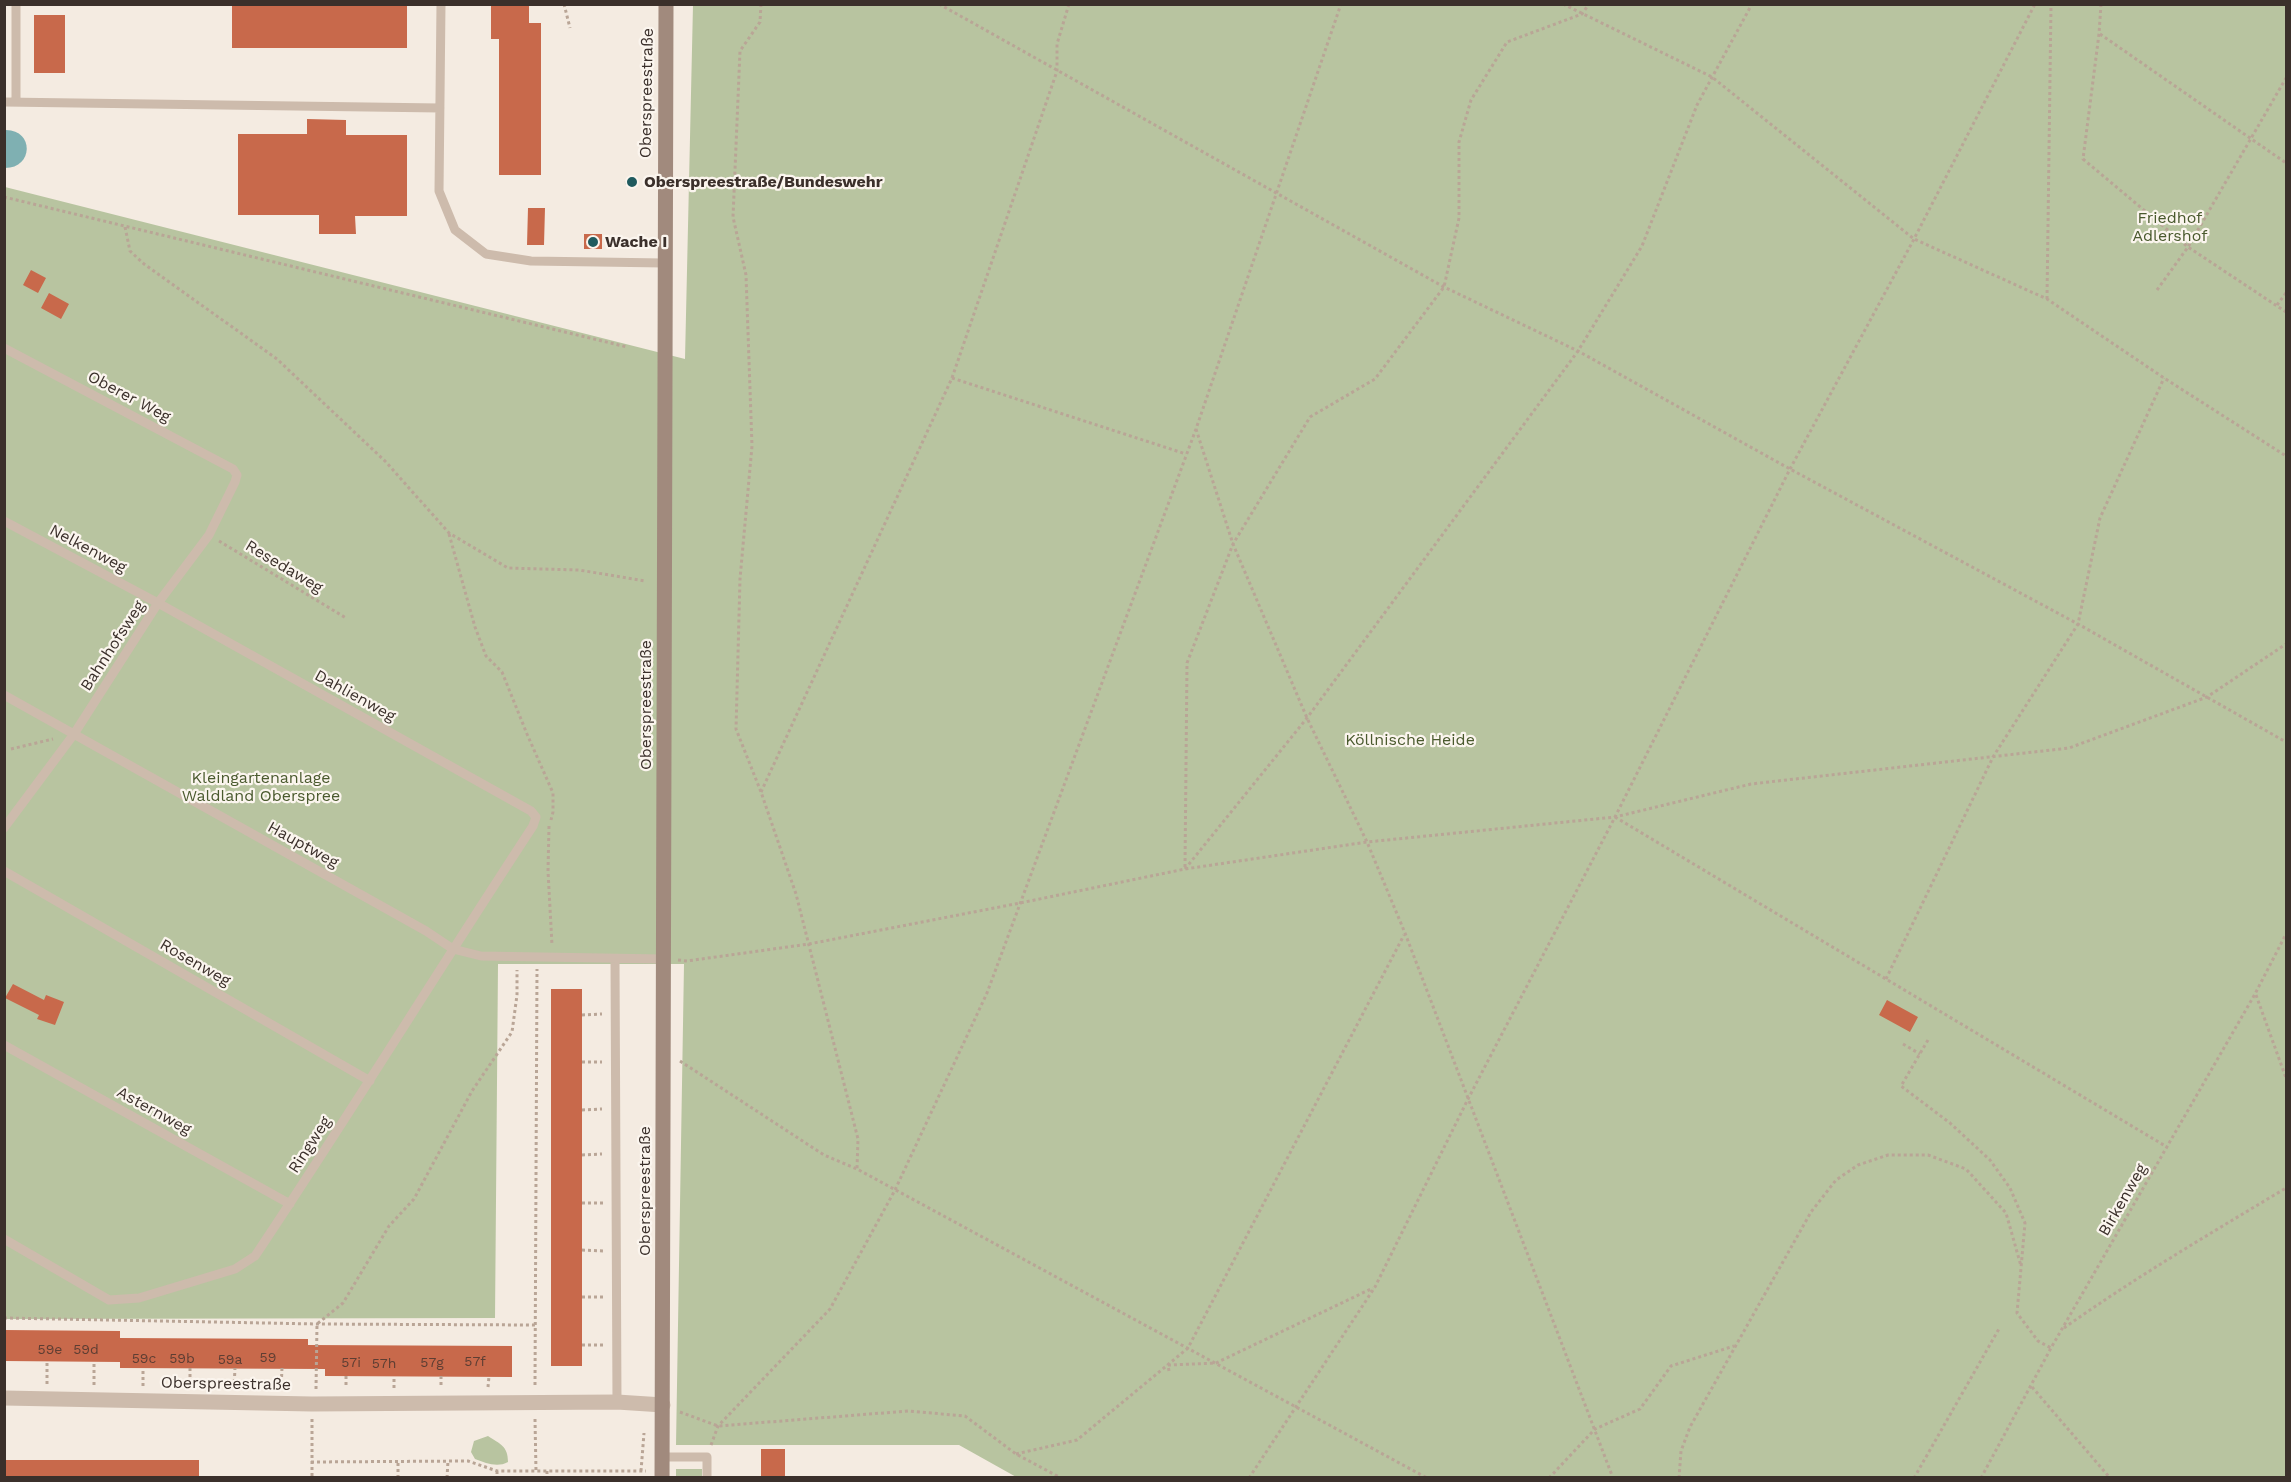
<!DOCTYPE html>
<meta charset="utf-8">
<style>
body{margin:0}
#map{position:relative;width:2291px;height:1482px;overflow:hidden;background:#f4ebe1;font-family:"Work Sans",sans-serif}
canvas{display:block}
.frame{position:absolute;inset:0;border:6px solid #3b302b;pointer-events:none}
</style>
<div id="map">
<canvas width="2291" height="1482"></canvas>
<div class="frame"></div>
</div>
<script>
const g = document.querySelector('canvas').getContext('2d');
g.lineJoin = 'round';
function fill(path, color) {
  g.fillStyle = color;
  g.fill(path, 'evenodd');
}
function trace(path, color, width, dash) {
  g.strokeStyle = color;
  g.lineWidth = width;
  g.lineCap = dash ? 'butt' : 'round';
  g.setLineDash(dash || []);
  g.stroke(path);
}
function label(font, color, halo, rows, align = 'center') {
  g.font = font + ' "Work Sans",sans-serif';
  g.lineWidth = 4.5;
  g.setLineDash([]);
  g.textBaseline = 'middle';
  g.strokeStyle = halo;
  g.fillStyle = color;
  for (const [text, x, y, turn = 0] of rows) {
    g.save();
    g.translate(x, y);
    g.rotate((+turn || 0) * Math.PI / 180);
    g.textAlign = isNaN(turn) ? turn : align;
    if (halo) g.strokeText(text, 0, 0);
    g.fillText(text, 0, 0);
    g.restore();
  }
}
fill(new Path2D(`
 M693,5H2286V1477L1018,1478L959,1445H676L684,964H498L495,1318L5,1319V187L685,359Z
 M488,1436C500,1444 508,1446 508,1462C497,1468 486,1463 475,1459L471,1452L474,1441Z
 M676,1469H702V1477H676Z`), '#b8c4a0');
fill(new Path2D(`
 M5,130C34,129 34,168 5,168Z`), '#7fb0b2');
fill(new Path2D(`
 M232,4H407V48H232Z
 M491,4H529V23H541V175H499V39H491Z
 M34,15H65V73H34Z
 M307,119L346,120V135H407V216H355L356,234H319V215H238V134H307Z
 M528,208H545L544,245H527Z
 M584,234H602V249H584Z
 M31,270L46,278L38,293L23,285Z
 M49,293L69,304L61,319L41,308Z
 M13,984L44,1000L46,995L64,1002L55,1025L37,1019L39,1015L5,998Z
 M551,989H582V1366H551Z
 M1887,1000L1918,1017L1910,1032L1879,1015Z
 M4,1330L120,1331V1338L308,1339V1345L512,1346V1377L325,1376V1369L120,1368V1362L4,1361Z
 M761,1449H785V1478H761Z
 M4,1460H199V1478H4Z`), '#c8694b');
trace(new Path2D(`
 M564,4L570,28
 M761,4L760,22L740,51L733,217L746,275L752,446L740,579L736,729L761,792L796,894L858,1139L857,1169
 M939,4L1444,287L1578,351L1790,469L2078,624L2286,742
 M1563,4L1712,77L1914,239L2047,299L2164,378L2286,456
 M2101,4L2099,34L2083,159L2188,247L2286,312
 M2100,34L2286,163
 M625,183L632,182
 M4,197L627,347
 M125,227L130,251L144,264L277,359L386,462L449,533L508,568L579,570L645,581
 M2157,290L2188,247L2286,78
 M2047,299L2051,4
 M2277,305L2286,293
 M952,378L1186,454
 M1196,429L1233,544L1307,718L1367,842L1405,933L1613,1478
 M449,534L475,627L486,656L502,672L527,734L553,793V812L551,820
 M219,541L346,618
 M11,749L53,739
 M761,792L952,378L1057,71V44L1069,4
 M1615,817L2167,1147
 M549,826L548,871L552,945
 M1185,867L1187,663L1233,544L1310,417L1375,379L1444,287L1459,218V142L1471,100L1507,42L1582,14L1589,4
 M1185,869L1307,718L1578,351L1642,246L1697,105L1752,4
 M678,960L687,961L809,944L1020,903L1185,869L1367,842L1615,817L1751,784L2069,748L2207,697L2286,644
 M1886,979L1993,757L2078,624L2100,518L2164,378
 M2256,995L2286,1078
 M582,1015L602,1014
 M1928,1040L1901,1086L1950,1123L1990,1160L2010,1188L2025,1223L2017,1313L2038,1341L2051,1348
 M1903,1044L1920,1054
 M680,1061L824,1155L857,1169L1427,1478
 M582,1062H602
 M582,1110L602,1109
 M582,1155L602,1154
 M582,1203H603
 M582,1250L603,1251
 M582,1297H603
 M4,1318L317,1324L535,1325
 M2064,1328C2136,1277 2211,1233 2286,1188
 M582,1345H603
 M190,1368V1387
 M1169,1371L1168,1365L1216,1363L1373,1288
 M346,1376V1387
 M441,1376V1386
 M47,1384V1361
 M94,1385V1362
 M535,1385L537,969
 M143,1386V1368
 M488,1387L489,1376
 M2032,1387L2110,1478
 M234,1388L235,1368
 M394,1388V1376
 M281,1389L282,1368
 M316,1389L317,1324L343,1303L389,1226L414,1199L472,1091L512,1032L517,995V970
 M680,1412L718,1426L908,1411L965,1416L1016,1454L1061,1478
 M312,1419V1478
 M535,1419L536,1471
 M711,1445L718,1426L830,1309L895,1190L987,993L1196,429L1341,4
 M1016,1454L1077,1440L1188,1348L1404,935
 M311,1462L468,1461L497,1471H646
 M497,1471V1478
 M547,1471V1478
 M641,1471L644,1433
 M398,1478V1461
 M447,1478L448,1461
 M1249,1478L1375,1287L1467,1101L1615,817L1790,469L1914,239L2035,4
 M1549,1478L1595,1429L1640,1409L1671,1366L1734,1346
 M1679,1478L1681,1451L1690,1427L1811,1212L1836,1180L1858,1165L1888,1155H1928L1966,1169L2006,1213L2021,1266
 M1914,1478L2000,1327
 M1981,1478L2051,1348L2255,994L2286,934`), '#b9a596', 3, [3, 3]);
trace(new Path2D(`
 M16,4V101
 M441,4L439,191L455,230L486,254L531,261L664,263
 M4,102L440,108
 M4,348L233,469L237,475L235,482L209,535L158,603L74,734L4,828
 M4,521L158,603L531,811L536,817L533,826C439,969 350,1114 255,1256L235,1269L139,1298L109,1300L4,1239
 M4,695L426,931L453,949L481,956L663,959
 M4,871L370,1081
 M615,959L617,1402
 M4,1045L290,1204
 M662,1457H707V1478`), '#cdbbac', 9);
trace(new Path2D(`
 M4,1398L312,1404L617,1402L663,1405`), '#cdbbac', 15);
trace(new Path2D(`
 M662,1478L666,4`), '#a18a7d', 15);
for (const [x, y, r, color] of [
 [632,182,6,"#1f5a5e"],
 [593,242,6,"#1f5a5e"]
]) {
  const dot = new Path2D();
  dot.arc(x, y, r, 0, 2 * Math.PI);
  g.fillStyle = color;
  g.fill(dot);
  trace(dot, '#fbf5ee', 2);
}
label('14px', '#5e3e33', null, [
 ["59e",50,1350],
 ["59d",86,1350],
 ["59",268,1358],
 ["59c",144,1359],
 ["59b",182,1359],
 ["59a",230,1360],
 ["57f",475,1362],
 ["57i",351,1363],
 ["57g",432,1363],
 ["57h",384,1364]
]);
label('16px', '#3b302b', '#fbf5ee', [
 ["Oberspreestraße",647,93,-89],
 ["Oberer Weg",129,397,28],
 ["Nelkenweg",88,549,28],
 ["Resedaweg",284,567,31],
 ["Bahnhofsweg",113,646,-57],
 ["Dahlienweg",355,696,29],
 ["Oberspreestraße",646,705,-90],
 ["Hauptweg",303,845,29],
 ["Rosenweg",195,963,30],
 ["Asternweg",154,1111,29],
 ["Ringweg",310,1145,-57],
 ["Oberspreestraße",645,1191,-90],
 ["Birkenweg",2123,1200,-60],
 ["Oberspreestraße",226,1384,1]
]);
label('bold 16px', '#3b302b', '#fbf5ee', [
 ["Oberspreestraße/Bundeswehr",644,182],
 ["Wache I",605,242]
], 'left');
label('16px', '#4a5a2e', '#fbf5ee', [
 ["Friedhof",2170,218],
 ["Adlershof",2170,236],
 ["Köllnische Heide",1410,740],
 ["Kleingartenanlage",261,778],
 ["Waldland Oberspree",261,796]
]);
</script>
